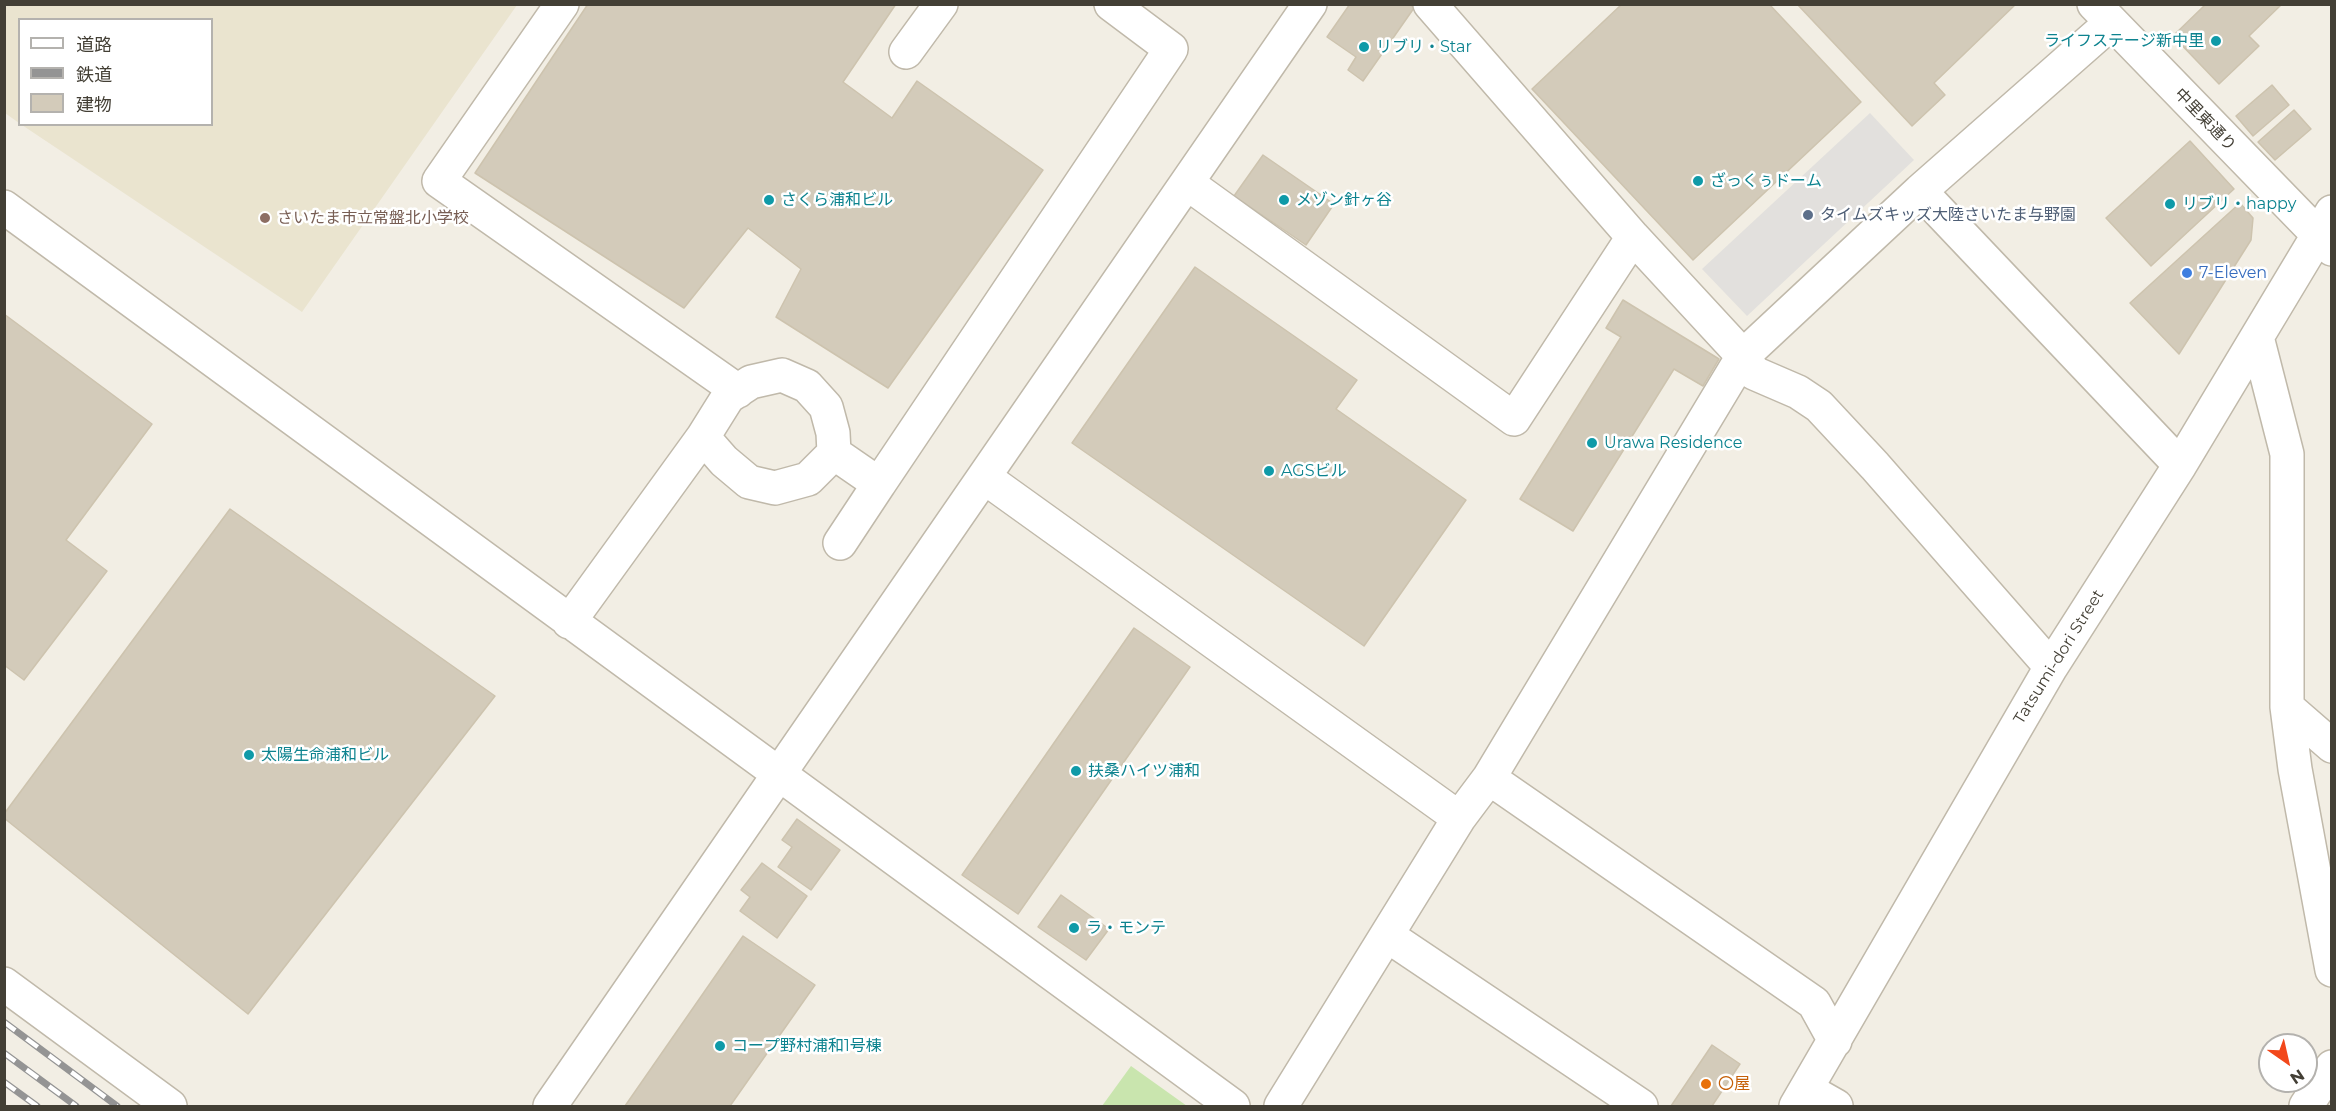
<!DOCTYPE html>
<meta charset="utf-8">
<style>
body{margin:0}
#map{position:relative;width:2336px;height:1111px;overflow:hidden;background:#f2eee4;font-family:Montserrat,"Noto Sans JP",sans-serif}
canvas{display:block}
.frame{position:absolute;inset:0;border:6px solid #433f35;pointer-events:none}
.legend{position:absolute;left:18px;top:18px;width:195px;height:108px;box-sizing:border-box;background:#fff;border:2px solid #b4b2ae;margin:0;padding:8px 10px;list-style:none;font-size:18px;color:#433f35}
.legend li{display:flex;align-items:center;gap:12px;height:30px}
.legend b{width:30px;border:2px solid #b4b2ae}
.north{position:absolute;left:2258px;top:1033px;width:60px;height:60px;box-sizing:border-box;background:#fff;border:2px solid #b4b2ae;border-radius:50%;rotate:146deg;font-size:16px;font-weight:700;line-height:24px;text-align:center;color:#433f35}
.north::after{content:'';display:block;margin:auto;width:21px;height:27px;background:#f2481b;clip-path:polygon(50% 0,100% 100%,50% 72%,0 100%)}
</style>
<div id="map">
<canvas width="2336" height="1111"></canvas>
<div class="frame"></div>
<ul class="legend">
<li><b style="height:8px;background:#fff"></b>道路</li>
<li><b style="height:8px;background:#949494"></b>鉄道</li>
<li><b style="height:16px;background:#d3cbba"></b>建物</li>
</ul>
<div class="north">N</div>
</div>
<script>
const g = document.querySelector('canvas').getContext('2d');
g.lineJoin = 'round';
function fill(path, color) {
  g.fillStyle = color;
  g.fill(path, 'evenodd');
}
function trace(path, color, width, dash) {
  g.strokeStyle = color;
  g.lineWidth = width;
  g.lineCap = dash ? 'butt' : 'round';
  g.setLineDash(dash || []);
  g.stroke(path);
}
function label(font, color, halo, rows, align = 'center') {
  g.font = font + ' Montserrat,"Noto Sans JP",sans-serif';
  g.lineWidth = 5;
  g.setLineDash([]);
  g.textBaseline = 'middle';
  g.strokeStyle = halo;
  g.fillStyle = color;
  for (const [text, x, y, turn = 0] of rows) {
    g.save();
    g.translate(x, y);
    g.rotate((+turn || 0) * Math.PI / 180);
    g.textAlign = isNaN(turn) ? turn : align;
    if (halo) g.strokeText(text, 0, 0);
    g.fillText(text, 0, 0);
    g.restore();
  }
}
fill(new Path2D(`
 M4,5L5,4L517,5L302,312L22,125L212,124V20H20L19,123L5,113Z`), '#eae4cf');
fill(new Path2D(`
 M1131,1066L1187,1106H1102Z`), '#c9e5ae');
fill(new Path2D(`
 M1870,113L1914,160L1747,316L1702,269Z`), '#e2e0dd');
const building = new Path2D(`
 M588,4H896L843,82L892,118L917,81L1043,170L888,388L776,317L801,269L748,228L684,308L475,173Z
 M1350,4H1410L1414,8L1363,81L1348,70L1356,57L1327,37Z
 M1622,4H1769L1861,102L1693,260L1532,89Z
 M1797,4H2016L1934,83L1945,95L1912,126Z
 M2206,4H2282L2249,36L2259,46L2219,84L2173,36Z
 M2272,85L2289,105L2253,136L2236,116Z
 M2294,110L2311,129L2275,160L2258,142Z
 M2190,141L2234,189L2151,266L2106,218Z
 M1263,155L1334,204L1306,245L1234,196Z
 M2240,203L2253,218L2251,240L2179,354L2130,303Z
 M1195,267L1357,380L1336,409L1466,500L1364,646L1072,443Z
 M1623,300L1719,359L1703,386L1674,369L1573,531L1520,499L1621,337L1606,328Z
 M4,314L152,424L66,540L107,571L24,680L4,665Z
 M230,509L495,696L248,1014L4,818V814Z
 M1134,628L1190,667L1018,914L962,875Z
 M797,819L840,850L811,890L778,867L792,847L782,840Z
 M762,863L807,896L777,938L740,911L750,897L741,890Z
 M1061,895L1109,929L1086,960L1038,927Z
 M743,936L815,985L730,1106H625Z
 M1712,1045L1740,1064L1712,1106H1671Z`);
fill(building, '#d3cbba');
trace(building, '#cdc3ae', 1.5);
const minor = new Path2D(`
 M562,4L439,181L738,391
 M1430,4L1633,237L1743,356L1754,373L1798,392L1819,406L1875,466L2051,667
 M2094,4L2332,249
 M906,52L941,4
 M1187,183L1514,419L1633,237
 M1920,191L2180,465
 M4,207L1233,1106
 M2257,337L2287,454V707L2295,769L2332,970
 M834,453L879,484L1171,49L1111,4
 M984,477L1459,818
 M840,543L879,484
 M569,622L703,437L724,461L749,482L775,488L808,479L834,453L833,433L826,407L807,386L782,375L751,382L728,397L703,437
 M2287,707L2332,746
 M1489,778L1814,1003L1835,1041
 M1388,936L1641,1106
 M4,984L170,1106
 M1806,1089L1836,1106
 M550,1106L1310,4
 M1281,1106L1459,818L1489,778L1743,356L1920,191L2111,23
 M1796,1106L2051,667L2180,465L2332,212
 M2306,1106L2332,1067`);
trace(minor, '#c0b9aa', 36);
trace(minor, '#fff', 33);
const rail = new Path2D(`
 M4,1022L117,1106
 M4,1053L76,1106
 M4,1082L37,1106`);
trace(rail, '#949494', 7);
trace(rail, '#fff', 4.5, [14]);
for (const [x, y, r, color] of [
 [2216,41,6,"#0f9aa8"],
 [1364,47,6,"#0f9aa8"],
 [1698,181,6,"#0f9aa8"],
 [769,200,6,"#0f9aa8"],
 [1284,200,6,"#0f9aa8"],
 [2170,204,6,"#0f9aa8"],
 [1808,215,6,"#5c6f8a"],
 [265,218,6,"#8d6e63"],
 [2187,273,6,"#3f7fe0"],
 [1592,443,6,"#0f9aa8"],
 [1269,471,6,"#0f9aa8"],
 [249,755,6,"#0f9aa8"],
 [1076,771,6,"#0f9aa8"],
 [1074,928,6,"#0f9aa8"],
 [720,1046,6,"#0f9aa8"],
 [1706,1084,6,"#e8710a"]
]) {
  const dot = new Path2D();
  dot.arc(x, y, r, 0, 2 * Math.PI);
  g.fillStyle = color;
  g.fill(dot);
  trace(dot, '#fff', 2);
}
label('16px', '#0d838f', '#fff', [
 ["ライフステージ新中里",2204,41,"right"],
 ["リブリ・Star",1376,47],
 ["ざっくぅドーム",1710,181],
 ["さくら浦和ビル",781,200],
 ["メゾン針ヶ谷",1296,200],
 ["リブリ・happy",2182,204],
 ["Urawa Residence",1604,443],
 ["AGSビル",1281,471],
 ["太陽生命浦和ビル",261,755],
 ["扶桑ハイツ浦和",1088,771],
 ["ラ・モンテ",1086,928],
 ["コープ野村浦和1号棟",732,1046]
], 'left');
label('16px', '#433f35', '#fff', [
 ["中里東通り",2205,120,46],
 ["Tatsumi-dori Street",2059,657,-58]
]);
label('16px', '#4e5e75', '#fff', [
 ["タイムズキッズ大陸さいたま与野園",1820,215]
], 'left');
label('16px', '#785e54', '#fff', [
 ["さいたま市立常盤北小学校",277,218]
], 'left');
label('16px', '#366cbe', '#fff', [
 ["7-Eleven",2199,273]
], 'left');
label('16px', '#c56008', '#fff', [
 ["〇屋",1718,1084]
], 'left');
</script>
